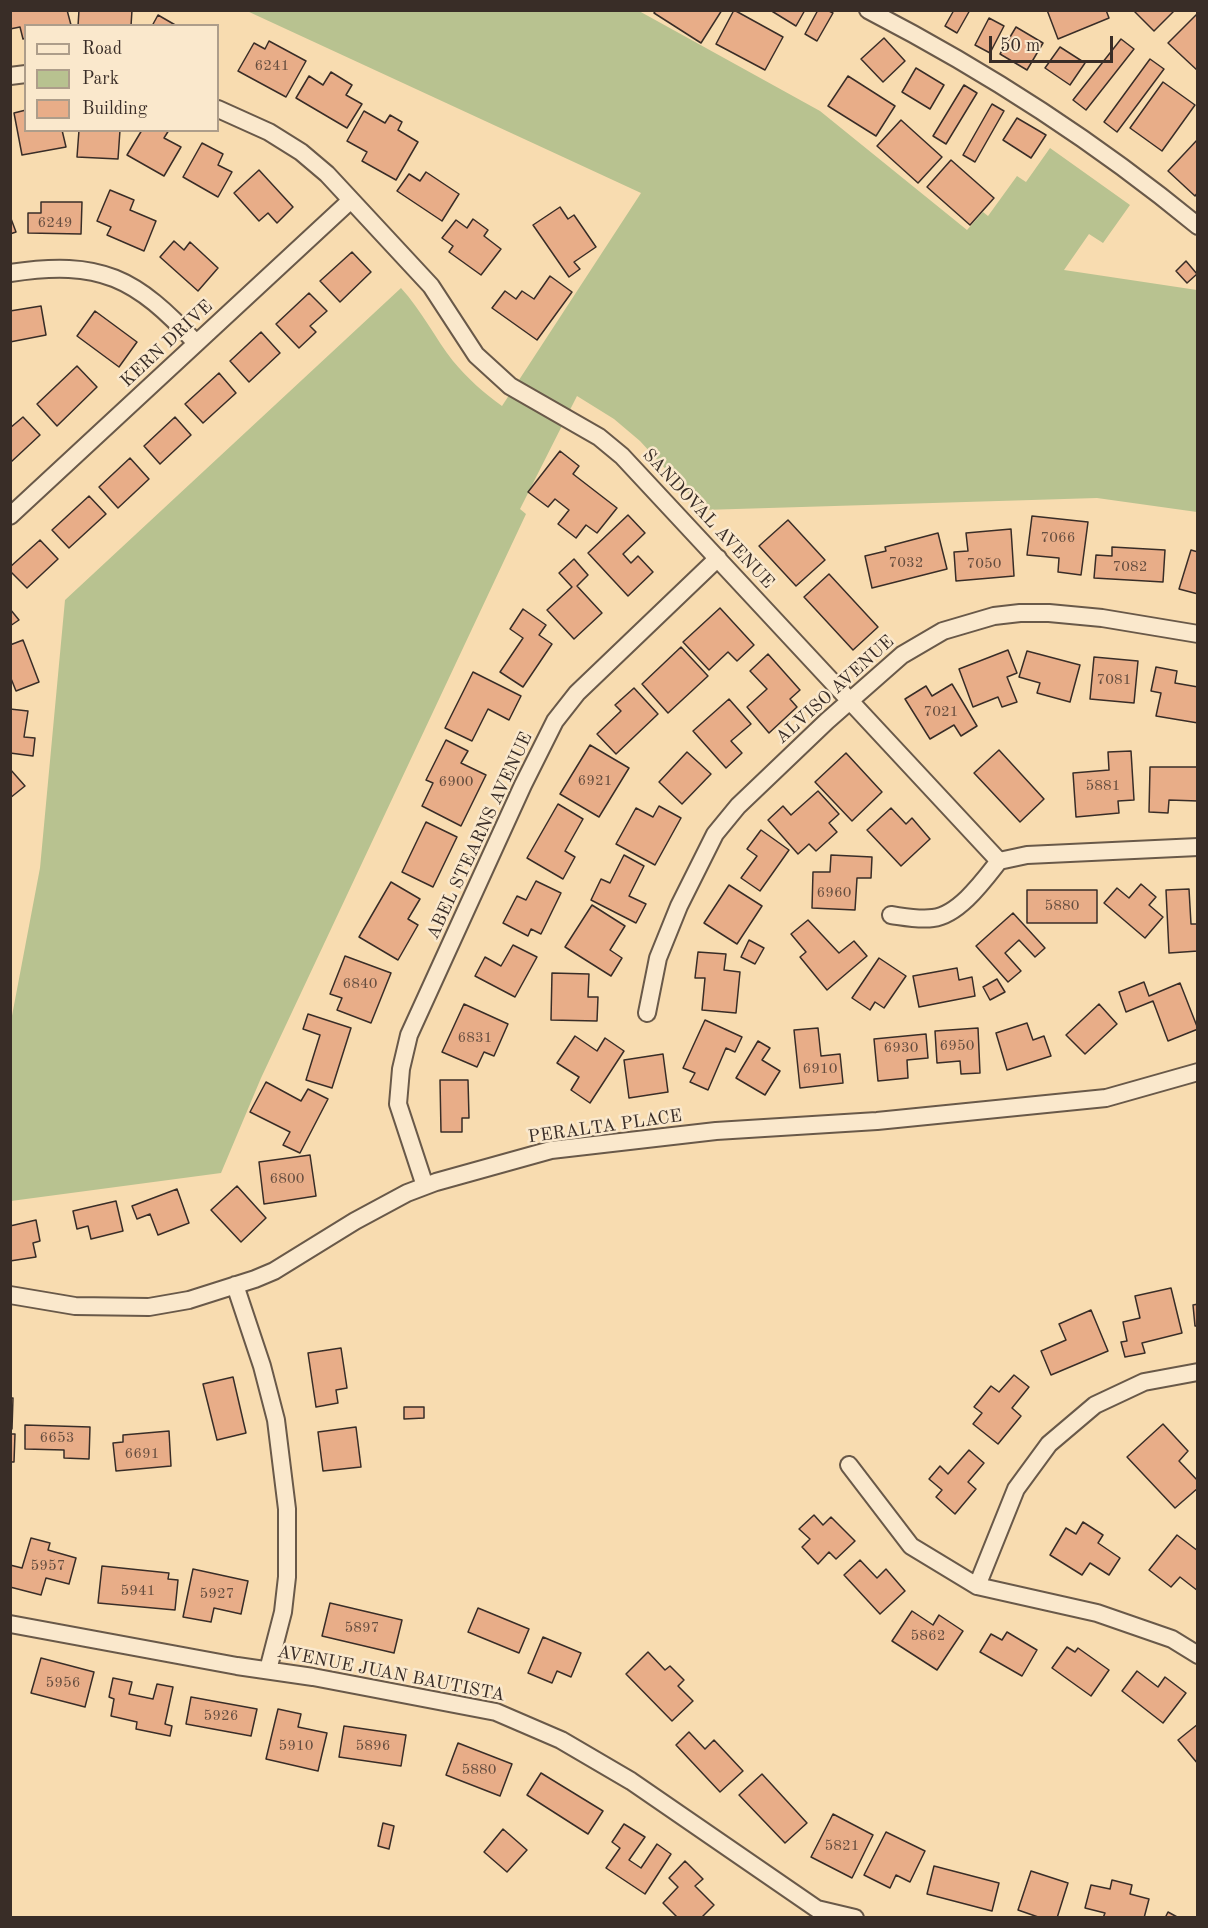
<!DOCTYPE html>
<style>
body{margin:0}
#map{position:relative;width:1208px;height:1928px;overflow:hidden;background:#f8dcb0;font-family:"Old Standard TT",serif}
canvas{display:block}
.frame{position:absolute;inset:0;border:12px solid #392d27;pointer-events:none}
.legend{position:absolute;left:24px;top:24px;width:195px;height:108px;box-sizing:border-box;background:#fae8cc;border:2px solid #ad9d8a;margin:0;padding:8px 10px;list-style:none;font-size:18px;color:#392d27}
.legend li{display:flex;align-items:center;gap:12px;height:30px}
.legend b{width:30px;border:2px solid #ad9d8a}
.scale{position:absolute;left:989px;top:36px;width:124px;height:27px;box-sizing:border-box;border:3px solid #392d27;border-top:0;padding-left:8px;font-size:18px;line-height:21px;white-space:nowrap;color:#392d27;-webkit-text-stroke:4px #fae8cc;paint-order:stroke}
</style>
<div id="map">
<canvas width="1208" height="1928"></canvas>
<div class="frame"></div>
<ul class="legend">
<li><b style="height:8px;background:#fae8cc"></b>Road</li>
<li><b style="height:16px;background:#b8c290"></b>Park</li>
<li><b style="height:16px;background:#e8ad88"></b>Building</li>
</ul>
<div class="scale">50 m</div>
</div>
<script>
const g = document.querySelector('canvas').getContext('2d');
g.lineJoin = 'round';
function fill(path, color) {
  g.fillStyle = color;
  g.fill(path, 'evenodd');
}
function trace(path, color, width, dash) {
  g.strokeStyle = color;
  g.lineWidth = width;
  g.lineCap = dash ? 'butt' : 'round';
  g.setLineDash(dash || []);
  g.stroke(path);
}
function label(font, color, halo, rows, align = 'center') {
  g.font = font + ' "Old Standard TT",serif';
  g.lineWidth = 5;
  g.setLineDash([]);
  g.textBaseline = 'middle';
  g.strokeStyle = halo;
  g.fillStyle = color;
  for (const [text, x, y, turn = 0] of rows) {
    g.save();
    g.translate(x, y);
    g.rotate((+turn || 0) * Math.PI / 180);
    g.textAlign = isNaN(turn) ? turn : align;
    if (halo) g.strokeText(text, 0, 0);
    g.fillText(text, 0, 0);
    g.restore();
  }
}
fill(new Path2D(`
 M247,11H639L820,111L967,230L983,212L988,216L1017,176L1026,182L1050,148L1130,205L1103,243L1089,234L1064,270L1197,290V512L1097,498L703,510L640,441L614,419L577,396L520,509L526,514L261,1078L221,1173L11,1201V1021L40,868L65,600L401,288C422,311 435,338 453,361C467,378 485,394 502,406L641,193Z`), '#b8c290');
const building = new Path2D(`
 M10,10H67L71,25L26,26V38L23,39L20,27L10,29Z
 M79,10H132L131,26H78Z
 M656,10H722L701,43L654,13Z
 M734,10L783,37L765,70L716,44Z
 M770,10H805L796,26Z
 M818,10H827L833,13L817,41L805,34Z
 M954,10H970L957,33L945,26Z
 M1047,10H1106L1109,18L1058,39Z
 M1133,10H1175L1154,31Z
 M1198,13V71L1168,43Z
 M158,15L177,26H152Z
 M989,18L1004,26L990,53L975,45Z
 M1016,27L1043,43L1027,70L1000,54Z
 M884,38L905,61L883,82L861,59Z
 M1121,39L1134,49L1086,110L1073,100Z
 M269,41L306,61L286,97L238,71L254,43L265,49Z
 M1060,47L1085,63L1070,85L1045,68Z
 M1150,59L1164,69L1117,132L1104,122Z
 M916,68L944,85L930,109L902,92Z
 M331,72L352,85L346,95L362,104L347,128L296,98L309,76L323,85Z
 M848,76L895,106L876,136L828,106Z
 M1163,82L1195,105L1162,151L1130,128Z
 M964,85L977,93L946,144L933,136Z
 M992,104L1004,111L975,162L963,155Z
 M26,110V130H62L66,147L22,155L14,113Z
 M364,111L385,123L390,115L402,122L398,130L418,142L396,180L362,161L367,152L347,141Z
 M1017,118L1046,135L1031,158L1003,140Z
 M901,120L942,157L918,183L877,146Z
 M79,130H120L118,159L77,157Z
 M142,130H169L164,138L181,147L164,176L127,155Z
 M1198,139V192L1195,196L1168,171Z
 M202,143L223,154L218,165L232,172L218,197L183,177Z
 M951,160L994,198L970,225L927,187Z
 M259,170L293,207L277,223L268,213L259,221L234,193Z
 M426,172L459,194L442,221L397,191L409,174L420,181Z
 M110,190L134,200L130,210L156,221L144,251L107,235L111,227L97,221Z
 M41,202H82L81,234L28,233V213H41Z
 M560,207L568,219L574,215L596,247L574,262L580,269L569,277L533,225Z
 M10,216L16,232L10,234Z
 M473,219L488,230L484,236L501,249L481,275L449,252L453,246L442,238L456,220L467,228Z
 M174,241L184,250L190,242L218,268L198,291L160,257Z
 M352,252L371,272L340,302L320,281Z
 M1186,261L1197,274L1187,283L1176,271Z
 M550,276L572,292L537,340L492,308L505,291L516,299L522,291L534,299Z
 M309,293L327,311L310,326L316,332L299,348L276,324Z
 M41,306L46,335L10,342V311Z
 M95,311L137,342L119,367L77,336Z
 M261,332L280,353L249,382L230,361Z
 M77,366L97,387L57,426L37,404Z
 M219,373L236,393L203,423L185,404Z
 M23,417L40,435L11,462L10,428Z
 M175,417L191,435L160,464L144,446Z
 M560,451L579,466L573,474L617,508L597,533L586,525L576,538L558,524L569,510L555,499L548,507L528,492Z
 M130,458L149,479L118,508L99,487Z
 M89,496L106,514L69,548L52,530Z
 M628,515L645,533L623,554L631,563L638,556L653,572L628,596L588,553Z
 M1032,516L1088,522L1081,575L1058,572L1059,558L1027,555Z
 M788,520L825,560L796,586L759,546Z
 M1011,529L1014,576L956,581L954,552L968,551L966,533Z
 M938,533L947,569L872,588L865,556L886,551L885,547Z
 M40,540L58,559L27,588L10,571V567Z
 M1112,547L1165,550L1163,582L1094,578L1096,555L1112,556Z
 M1191,550L1198,552V594L1179,589Z
 M574,559L588,575L577,586L602,613L574,639L547,610L572,587L559,573Z
 M829,574L878,627L853,650L804,597Z
 M720,608L754,645L737,661L728,652L709,670L683,642Z
 M10,609L19,620L10,626Z
 M523,609L546,625L539,635L552,644L523,687L500,672L523,638L510,629Z
 M23,640L39,682L16,691L10,676V645Z
 M681,647L708,676L668,713L642,684Z
 M1008,650L1017,673L1007,677L1017,702L1002,707L998,697L973,707L959,669Z
 M1027,651L1080,665L1070,702L1037,693L1040,683L1019,677Z
 M768,654L800,690L790,699L797,707L769,733L747,707L767,689L750,671Z
 M1094,657L1138,661L1134,703L1090,699Z
 M1156,667L1177,671L1175,683L1198,687V723L1156,716L1161,693L1151,691Z
 M473,672L521,696L509,720L488,709L472,741L445,728Z
 M952,684L977,726L961,736L954,725L930,739L905,699L926,686L932,696Z
 M634,688L658,714L616,754L597,734L621,711L615,705Z
 M729,699L751,724L731,741L742,753L726,768L693,731Z
 M10,709L28,711L24,737L35,738L33,756L10,753Z
 M446,740L468,751L461,763L486,775L461,826L422,806L433,783L426,780Z
 M590,745L629,768L599,817L560,794Z
 M999,750L1044,799L1020,822L974,773Z
 M1131,751L1134,800L1118,801L1119,813L1076,817L1073,773L1109,770L1108,752Z
 M687,752L711,774L682,804L659,782Z
 M846,753L882,792L852,821L815,782Z
 M1150,767H1198V801L1169,800L1168,813L1149,812Z
 M10,769L25,786L10,798Z
 M818,791L839,814L829,823L837,832L816,851L809,844L798,854L768,820L783,806L791,815Z
 M558,804L583,819L565,851L575,857L563,879L527,858Z
 M659,806L681,818L655,865L616,844L636,808L653,817Z
 M891,808L906,824L912,818L930,839L901,866L867,830Z
 M426,822L457,837L433,887L402,872Z
 M761,830L789,850L760,891L741,878L757,856L747,849Z
 M624,855L644,866L629,896L646,904L636,923L591,900L601,879L610,883Z
 M831,855L872,857L871,878H857L855,910L812,908L813,872H830Z
 M536,881L561,893L541,934L531,929L528,936L503,923L517,896L526,900Z
 M391,882L420,899L408,919L418,925L398,960L359,937Z
 M1141,884L1156,897L1149,905L1163,917L1145,938L1104,903L1117,888L1129,898Z
 M729,885L762,906L737,944L704,923Z
 M1189,889L1191,924H1198V951L1169,953L1166,890Z
 M1027,890H1097V923H1027Z
 M592,905L625,926L610,950L622,958L611,976L565,947Z
 M1013,913L1045,948L1035,957L1019,940L1005,953L1021,971L1008,982L976,946Z
 M808,920L839,953L854,941L867,956L827,990L800,957L806,952L791,934Z
 M749,940L764,948L755,964L741,957Z
 M513,945L537,957L515,997L475,976L485,957L501,966Z
 M698,952L726,954L724,970L740,972L736,1013L702,1010L705,978H695Z
 M345,956L391,973L371,1023L337,1010L342,998L330,994Z
 M879,958L906,976L884,1008L875,1002L870,1010L852,998Z
 M957,968L959,980L972,977L975,996L919,1007L913,976Z
 M552,973L589,974L588,997H598L597,1021L551,1020Z
 M997,979L1005,992L990,1000L983,987Z
 M1144,982L1149,996L1180,983L1198,1029L1168,1041L1153,1001L1126,1012L1119,992Z
 M464,1004L508,1024L494,1056L484,1052L477,1067L442,1052Z
 M1099,1004L1117,1024L1085,1054L1066,1035Z
 M308,1014L351,1028L332,1088L306,1080L320,1035L303,1029Z
 M705,1020L742,1037L735,1052L726,1048L708,1090L690,1082L695,1073L683,1068Z
 M1027,1023L1033,1040L1044,1036L1051,1056L1007,1070L996,1033Z
 M818,1028L821,1056L840,1054L843,1083L800,1088L794,1030Z
 M978,1028L980,1073L961,1074L960,1061L937,1063L935,1031Z
 M926,1034L928,1058L907,1060L908,1078L878,1081L874,1039Z
 M575,1036L597,1051L605,1038L624,1051L590,1103L571,1090L579,1077L557,1063Z
 M758,1041L770,1048L762,1060L780,1071L765,1095L736,1078Z
 M663,1054L668,1092L629,1098L624,1060Z
 M440,1080H468L469,1118H462V1132H441Z
 M266,1082L301,1101L308,1089L328,1099L300,1153L283,1145L290,1132L250,1112Z
 M310,1155L316,1196L264,1204L259,1162Z
 M237,1186L266,1218L241,1242L211,1210Z
 M177,1189L189,1223L158,1235L150,1214L137,1219L132,1206Z
 M116,1201L123,1231L91,1239L88,1226L77,1229L73,1211Z
 M36,1220L40,1241L33,1243L36,1257L10,1261V1226Z
 M1171,1288L1182,1333L1142,1343L1145,1353L1125,1357L1121,1342L1127,1341L1123,1322L1140,1318L1135,1296Z
 M1198,1304V1326H1195L1193,1305Z
 M1091,1310L1108,1351L1051,1375L1041,1351L1066,1340L1059,1324Z
 M341,1348L347,1388L336,1390L338,1403L316,1407L308,1353Z
 M1014,1375L1029,1387L1012,1408L1021,1416L998,1444L973,1424L982,1413L974,1407L991,1386L999,1392Z
 M233,1377L246,1433L217,1440L203,1384Z
 M10,1398H13L12,1429H10Z
 M404,1407H424V1418L404,1419Z
 M1163,1424L1188,1451L1179,1461L1198,1481V1488L1175,1508L1127,1457Z
 M25,1425L90,1427L89,1459L64,1458V1450L25,1449Z
 M356,1427L361,1467L323,1471L318,1432Z
 M169,1431L171,1466L116,1471L113,1443L123,1442V1435Z
 M10,1434H15L14,1462H10Z
 M969,1450L984,1463L968,1482L976,1489L955,1514L936,1497L942,1490L929,1479L940,1466L948,1474Z
 M814,1515L823,1525L831,1517L855,1541L836,1559L829,1552L818,1564L802,1547L810,1539L799,1529Z
 M1083,1522L1103,1535L1098,1543L1120,1558L1109,1575L1090,1563L1082,1575L1050,1555L1066,1528L1076,1534Z
 M1177,1535L1198,1551V1591L1180,1577L1171,1587L1149,1570Z
 M31,1538L50,1543L48,1550L76,1558L69,1584L46,1578L41,1595L10,1587V1565L22,1568Z
 M860,1560L877,1578L886,1569L905,1591L880,1614L844,1575Z
 M102,1566L169,1573L168,1579L178,1580L175,1610L98,1603Z
 M193,1569L248,1581L241,1614L214,1608L211,1622L183,1617Z
 M330,1603L402,1620L394,1653L322,1636Z
 M478,1608L529,1629L519,1653L468,1632Z
 M912,1611L933,1625L939,1615L963,1631L937,1670L892,1641Z
 M1007,1632L1037,1650L1022,1676L980,1652L991,1634L1002,1640Z
 M543,1637L581,1653L571,1677L557,1671L552,1683L528,1673Z
 M1067,1647L1075,1652L1078,1648L1109,1670L1091,1696L1052,1668Z
 M648,1652L665,1670L670,1666L684,1680L678,1686L693,1701L672,1721L626,1674Z
 M41,1658L94,1672L85,1707L31,1693Z
 M1137,1671L1158,1687L1165,1677L1186,1693L1163,1723L1122,1691Z
 M113,1678L132,1682L129,1694L153,1699L157,1684L173,1687L165,1724L172,1726L170,1736L136,1729L137,1722L111,1716L114,1699L109,1697Z
 M191,1697L257,1709L251,1736L186,1724Z
 M278,1709L301,1714L298,1727L327,1733L318,1771L266,1759Z
 M1198,1724V1764L1178,1740Z
 M344,1726L406,1735L401,1766L339,1757Z
 M689,1732L705,1749L714,1740L743,1771L720,1792L676,1745Z
 M458,1743L512,1764L500,1796L446,1775Z
 M541,1773L603,1811L588,1834L527,1795Z
 M762,1774L807,1823L785,1843L739,1795Z
 M833,1814L873,1835L852,1878L811,1857Z
 M383,1823L394,1826L389,1849L378,1846Z
 M624,1824L645,1837L629,1860L641,1868L657,1844L671,1854L645,1894L606,1868L620,1848L612,1842Z
 M503,1829L527,1850L507,1872L484,1852Z
 M886,1832L925,1851L910,1882L896,1875L890,1888L864,1875Z
 M685,1861L703,1879L695,1886L714,1905L701,1918H678L663,1903L678,1887L669,1878Z
 M934,1866L999,1883L992,1911L927,1894Z
 M1031,1871L1068,1883L1057,1918H1041L1018,1910Z
 M1112,1880L1132,1885L1130,1894L1149,1899L1144,1918H1103L1105,1913L1085,1908L1091,1885L1110,1889Z
 M1168,1912L1179,1918H1165Z`);
fill(building, '#e8ad88');
trace(building, '#392d27', 1.5);
const minor = new Path2D(`
 M868,10C986,71 1096,142 1198,226
 M10,76L26,74
 M218,109L269,132L301,152L327,174L431,286L476,355L510,386L599,437L622,456L999,861L1027,855L1198,847
 M10,273C101,259 136,278 196,343
 M10,516L351,200
 M891,915C905,917 919,920 933,918C959,915 984,880 999,861
 M647,1013L658,958L679,906L715,834L738,806L827,721L902,655L943,631L994,616L1020,613H1049L1102,618L1198,634
 M425,1186L398,1104L401,1069L409,1035L523,785L555,721L577,693L718,558
 M235,1285L262,1366L276,1420L287,1509V1577L283,1612L268,1670
 M10,1295L75,1306L149,1307L189,1300L255,1279L274,1271L355,1221L407,1193L436,1182L551,1150L716,1131L877,1121L1106,1098L1198,1072
 M849,1465L911,1546L977,1586L1097,1613L1172,1639L1198,1655
 M977,1586L1016,1489L1049,1444L1095,1405L1144,1382L1198,1372
 M10,1624L237,1666L313,1677L496,1712L561,1740L631,1781L817,1909L855,1918`);
trace(minor, '#695949', 20);
trace(minor, '#fae8cc', 16);
label('15px', '#654d3f', null, [
 ["6241",272,66],
 ["6249",55,223],
 ["7066",1058,538],
 ["7032",906,563],
 ["7050",984,564],
 ["7082",1130,567],
 ["7081",1114,680],
 ["7021",941,712],
 ["6921",595,781],
 ["6900",456,782],
 ["5881",1103,786],
 ["6960",834,893],
 ["5880",1062,906],
 ["6840",360,984],
 ["6831",475,1038],
 ["6950",957,1046],
 ["6930",901,1048],
 ["6910",820,1069],
 ["6800",287,1179],
 ["6653",57,1438],
 ["6691",142,1454],
 ["5957",48,1566],
 ["5941",138,1591],
 ["5927",217,1594],
 ["5897",362,1628],
 ["5862",928,1636],
 ["5956",63,1683],
 ["5926",221,1716],
 ["5910",296,1746],
 ["5896",373,1746],
 ["5880",479,1770],
 ["5821",842,1846]
]);
label('18px', '#392d27', '#fae8cc', [
 ["KERN DRIVE",167,344,-43],
 ["SANDOVAL AVENUE",708,519,47],
 ["ALVISO AVENUE",835,690,-42],
 ["ABEL STEARNS AVENUE",480,836,-65],
 ["PERALTA PLACE",605,1127,-8],
 ["AVENUE JUAN BAUTISTA",391,1674,11]
]);
</script>
